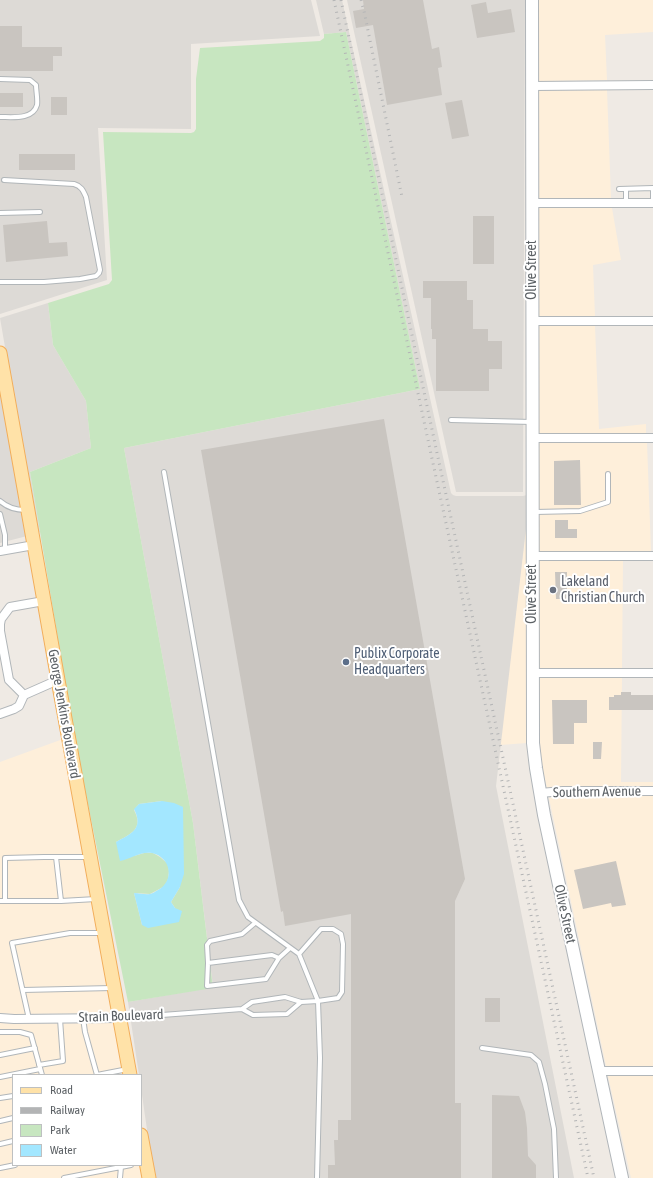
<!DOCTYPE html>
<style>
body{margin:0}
#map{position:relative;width:653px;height:1178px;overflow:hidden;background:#efeae4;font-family:"Asap Condensed",sans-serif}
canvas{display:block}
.legend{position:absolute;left:12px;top:1074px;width:130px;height:92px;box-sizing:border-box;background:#fff;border:1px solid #bec0c1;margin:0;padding:5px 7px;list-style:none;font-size:12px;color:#5c6165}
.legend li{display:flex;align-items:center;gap:8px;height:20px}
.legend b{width:20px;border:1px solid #bec0c1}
</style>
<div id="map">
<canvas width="653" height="1178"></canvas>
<ul class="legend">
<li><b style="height:5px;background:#ffe2a8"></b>Road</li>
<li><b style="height:5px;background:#b3b4b5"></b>Railway</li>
<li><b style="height:11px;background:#c7e6c0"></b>Park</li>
<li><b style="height:11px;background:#a3e7ff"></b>Water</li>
</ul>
</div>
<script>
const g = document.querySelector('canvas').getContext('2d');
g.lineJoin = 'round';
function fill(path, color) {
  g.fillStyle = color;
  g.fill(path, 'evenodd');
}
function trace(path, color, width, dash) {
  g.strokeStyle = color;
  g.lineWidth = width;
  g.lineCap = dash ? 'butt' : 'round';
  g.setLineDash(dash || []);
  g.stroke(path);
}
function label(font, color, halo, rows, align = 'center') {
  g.font = font + ' "Asap Condensed",sans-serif';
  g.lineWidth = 4;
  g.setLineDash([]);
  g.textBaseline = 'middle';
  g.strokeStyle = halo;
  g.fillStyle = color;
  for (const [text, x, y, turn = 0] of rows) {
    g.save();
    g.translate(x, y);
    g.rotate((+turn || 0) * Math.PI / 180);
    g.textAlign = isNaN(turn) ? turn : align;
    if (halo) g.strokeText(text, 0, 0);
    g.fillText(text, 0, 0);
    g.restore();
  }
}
fill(new Path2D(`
 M537,0H653V32L605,35L607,80L538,81Z
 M607,90L611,198H537L538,91Z
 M537,208H612L621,260L593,265L595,316H537Z
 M537,326H595L599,429L646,424V433H538Z
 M538,443H647L651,551H538Z
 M527,520V743L500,745Z
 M538,561H623L622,668H538Z
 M538,678H622L621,782H653V786H563L547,788L540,757L539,743Z
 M63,739L113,1013L15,1014L0,1013V762Z
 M564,796H653V1066H606L549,798Z
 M0,1023L14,1024L115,1023L124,1075H13V1165H141L143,1178H0Z
 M608,1076H653V1178H631Z`), '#feefda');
fill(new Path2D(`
 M0,0H311L320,36L191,44V129L98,128L107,280L0,314Z
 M316,0H342L451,493L453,495L456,496H523L527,495V520L496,786L574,1178H154L141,1088V1075H139L128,1002L213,987L193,823L124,448L420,389L346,32L324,34Z
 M347,0H525L523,492H456Z
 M48,303L53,345L86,401L91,448L30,472L40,532L37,533L0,318Z
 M0,385L27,536L0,543Z`), '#dddad6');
fill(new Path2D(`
 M346,32L420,389L124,448L193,823L213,988L128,1002L74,735L30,472L91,448L86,401L53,345L48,303L109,284L112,280L103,132L191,133L194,132L196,129V79L200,48L320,41L324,38V34ZM162,801L180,887L171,902L175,908L142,925L134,893L150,894L165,886L168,879L169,871L168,864L160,857L153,853H144L134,856L116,842C131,834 144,829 134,810L139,804Z`), '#c7e6c0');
fill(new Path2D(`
 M162,801L174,803L183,807L184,874L180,887L171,902L175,908L182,911L179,922L148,928L142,925L134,893C139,893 145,895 150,894C152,894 156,891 158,890C175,881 171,857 152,853C141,851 130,859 120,861L116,842C131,834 144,829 134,809L139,804Z`), '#a3e7ff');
fill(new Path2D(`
 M363,0H423L432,49L439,47L442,67L438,68L442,95L387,105L373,25L356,28L353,11L364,9Z
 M486,2L488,13L511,9L515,32L477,38L471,5Z
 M0,26H22V47H62V56H53V71H0Z
 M0,93H23V107H0Z
 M51,97H67V115H51Z
 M462,100L469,136L452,139L445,103Z
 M19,154H75V170H19Z
 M473,216H494V264H473Z
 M47,221L49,243L67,242L68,256L6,262L3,225Z
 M423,281H467V300H473V329H488V341H502V369H489V391H436V339H432V329H431V298H423Z
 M384,419L465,879L455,901V1103H461V1178H328V1165H335L334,1140H338V1120H351V914L285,926L283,911L281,912L201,450Z
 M580,460L581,505H554V461Z
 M555,520H568V529H577V538H555Z
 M555,572H567V599H556Z
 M621,692H631V695H653V710H609V697H614V695H621Z
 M552,700H587V723H574V744H553Z
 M593,742H602L601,759H593Z
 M616,861L626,905L612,907L611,903L583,909L574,870Z
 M485,998H500V1022H485Z
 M492,1095L519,1096L525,1112L527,1128L528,1156L536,1165V1178H492Z`), '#c9c5c0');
const lane = new Path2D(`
 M0,79L30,80L36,85C36,91 38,99 37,105C33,120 12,117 0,117
 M653,188V203
 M619,189L653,188
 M626,189V203
 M0,213L40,212
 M0,282H44L80,279L96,276L99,273L100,270L86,197C83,190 81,186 74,184L4,180
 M451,420L532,422
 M164,472L239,900L248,917L299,954L318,1001L320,1058L317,1178
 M0,501C8,508 15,510 25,510
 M535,512L580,511L608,502V474
 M0,514L5,535V550
 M56,857L61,901
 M0,901H61L96,899
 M5,901V858L44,857H88
 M279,958L272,955L208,963L207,986L266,979L279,958L290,948
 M208,963L207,945L210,941L242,934L255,923
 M23,990L112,988
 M242,1009L253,1015L287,1014L301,1002
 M83,1018L85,1032L97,1075
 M122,1018L242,1009L252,1002L285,997L301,1002L318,1001L338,998L342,992L343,944L341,934L333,929H321L299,954
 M29,1019L12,943L70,933H103
 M0,1032H20L31,1035L42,1075
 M482,1048L531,1055L539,1062L545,1084L554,1129L556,1178
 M0,1055L35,1048
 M39,1065L63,1061L60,1019
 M97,1075L128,1069
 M0,1077L40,1069
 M0,1098L13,1096
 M0,1121L13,1118
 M0,1144L13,1141
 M0,1168L15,1165
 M64,1178L121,1167L120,1165
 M120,1178L121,1167L131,1165`);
const street = new Path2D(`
 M532,86L653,85
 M531,203H653
 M532,321H653
 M532,438H653
 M0,551L34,545
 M532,556H653
 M532,673H653
 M24,695L9,680L0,631V624L1,619L10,607L44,601
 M0,714L14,709L19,706L24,695L58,680
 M540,793L563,791H653
 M0,1018L14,1019L120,1018
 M599,1071H653`);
const secondary = new Path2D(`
 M532,0L533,743L536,768L544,815L622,1178`);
const primary = new Path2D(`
 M0,353L58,680L130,1075
 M141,1135L149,1178`);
trace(lane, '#b1b6b9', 6);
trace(street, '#b1b6b9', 10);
trace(secondary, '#b0b5b9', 14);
trace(primary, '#f2ad5a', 15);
trace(lane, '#fff', 4);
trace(street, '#fff', 8);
trace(secondary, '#fff', 12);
trace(primary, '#ffe2a8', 13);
trace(new Path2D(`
 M334,0L431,454L588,1178
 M341,0L437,453L594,1178
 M361,0L364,11L402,197`), '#b3b4b5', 3, [1, 5]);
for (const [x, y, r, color] of [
 [553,590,4,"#6b7280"],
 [346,662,4,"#5c6f8a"]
]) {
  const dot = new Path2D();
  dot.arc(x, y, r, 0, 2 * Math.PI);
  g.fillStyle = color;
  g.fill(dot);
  trace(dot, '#fff', 1.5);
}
label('14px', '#5c6165', '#fff', [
 ["Olive Street",532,270,-90],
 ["Olive Street",532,594,-90],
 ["George Jenkins Boulevard",64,714,80],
 ["Southern Avenue",597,792,-1],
 ["Olive Street",565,914,78],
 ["Strain Boulevard",121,1016,-2]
]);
label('14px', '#5b616d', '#fff', [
 ["Lakeland",561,582],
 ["Christian Church",561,598]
], 'left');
label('14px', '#4e5e75', '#fff', [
 ["Publix Corporate",354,654],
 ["Headquarters",354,670]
], 'left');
</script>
